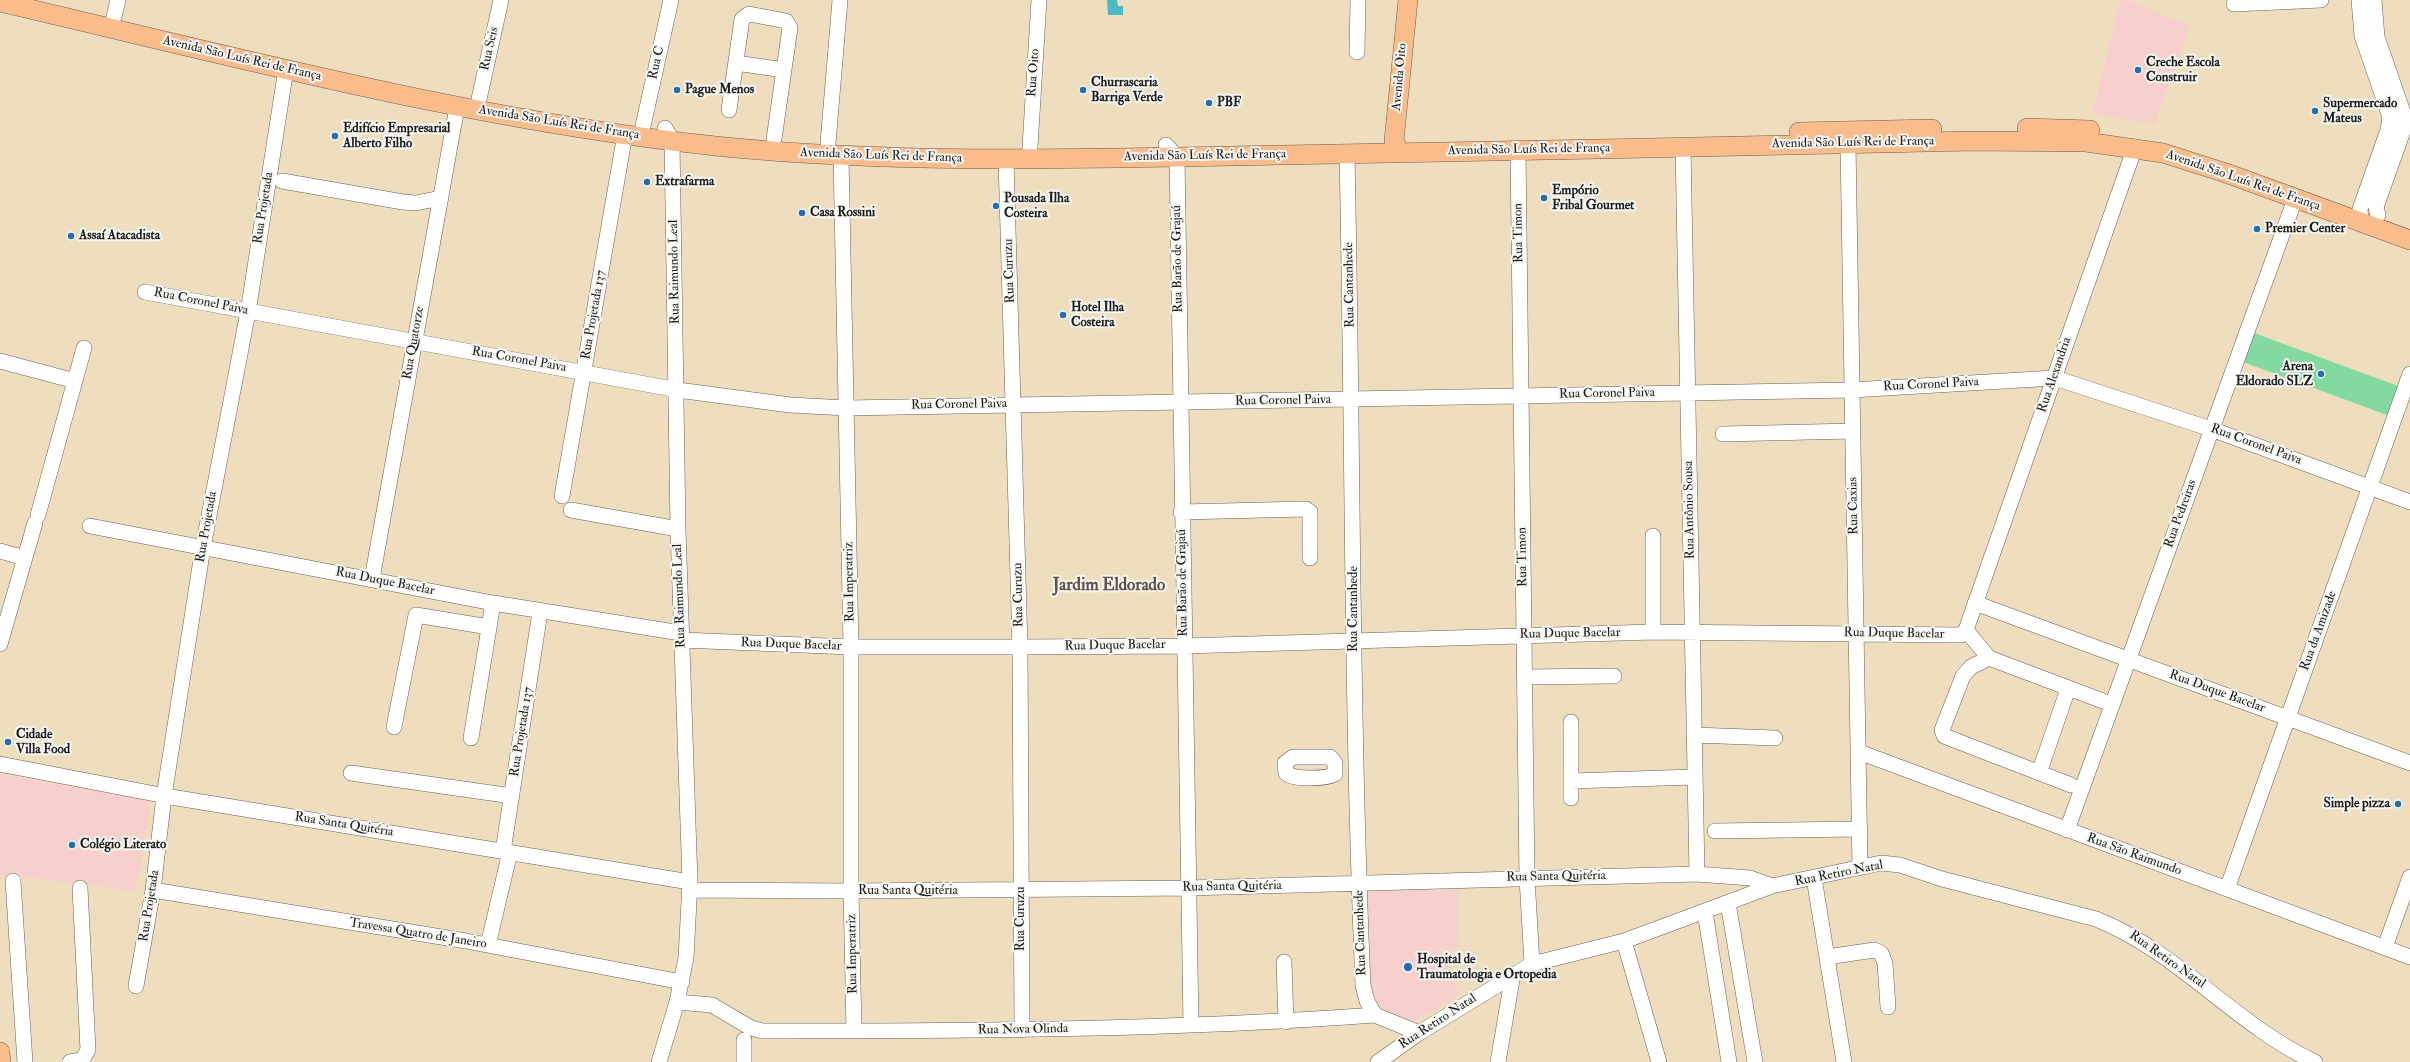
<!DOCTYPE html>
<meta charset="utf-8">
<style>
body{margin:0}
canvas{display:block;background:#eedebd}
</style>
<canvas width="2410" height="1062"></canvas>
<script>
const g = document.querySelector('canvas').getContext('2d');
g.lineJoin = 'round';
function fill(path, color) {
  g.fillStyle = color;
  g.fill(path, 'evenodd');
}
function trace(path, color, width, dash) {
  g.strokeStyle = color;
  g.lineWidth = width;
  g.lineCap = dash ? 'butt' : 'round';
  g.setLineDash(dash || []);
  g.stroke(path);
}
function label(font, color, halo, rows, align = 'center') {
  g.font = font + ' "IM FELL Double Pica",serif';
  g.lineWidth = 4;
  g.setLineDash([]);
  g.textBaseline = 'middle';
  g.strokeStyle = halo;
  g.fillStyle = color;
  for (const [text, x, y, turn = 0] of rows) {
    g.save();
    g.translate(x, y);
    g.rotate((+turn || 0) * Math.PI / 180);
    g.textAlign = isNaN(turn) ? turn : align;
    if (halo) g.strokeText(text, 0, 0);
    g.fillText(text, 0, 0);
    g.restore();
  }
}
fill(new Path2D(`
 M2120,0H2127L2190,26L2155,124L2092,114Z
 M0,774L151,801L141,866L134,891L0,874Z
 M1365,888L1458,890L1457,949L1441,950L1460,995L1412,1022L1379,1007L1370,985Z`), '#f7d0cd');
fill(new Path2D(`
 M2254,333L2398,386L2387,415L2243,362Z`), '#82daa0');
fill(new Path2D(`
 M1107,0H1117L1118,6H1123V15H1108Z`), '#4dbbc4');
const minor = new Path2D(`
 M2359,0L2362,36L2390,117L2388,130L2360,209L2361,223
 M2374,0L2377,37L2405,118L2403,131L2376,207L2378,215
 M2234,4L2321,0
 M114,17L118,0
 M1357,52L1358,0
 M736,63L784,70
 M479,99L501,0
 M729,110L742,19L749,14L786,21L790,28L774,139
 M643,126L671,0
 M828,143L840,0
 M1848,144L1860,867
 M1166,145L1177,157L1191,1025
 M1030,147L1039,0
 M1683,147L1697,874
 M1518,150L1527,878L1532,964
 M1347,154C1353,431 1351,708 1363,985L1367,1001L1375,1015L1419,1033
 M841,157L851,647V891L854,1031
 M1006,160L1020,647L1022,1030
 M282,181L403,202L416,203L441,198
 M145,292L678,390L790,405L847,408L1852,390L2055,378L2211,429L2410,502
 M0,361L75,381
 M1723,434L1853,431
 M562,496L625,134
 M571,510L678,529
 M1181,512L1306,509L1310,512V558
 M38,515L84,348
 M90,526L493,603L681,633
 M0,551L25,558
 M372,579L457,107
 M1975,603L2410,763
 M1966,630L1989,658L2103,701
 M1653,632V536
 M682,640L851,647H1020L1184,646L1653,632L1961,635L1966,630L2135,147
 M0,644L35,523
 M1989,658L1971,667L1963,676L1942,730L1944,736L2071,785
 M1526,677L1614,676
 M1571,722V798
 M394,727L416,615L489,627
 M1694,735L1775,738
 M471,738L493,603
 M1859,752L2410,957
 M1293,757H1330L1335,763V774C1327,779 1292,780 1286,773L1285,763Z
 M0,764L171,797L690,882
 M351,773L512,796
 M2039,773L2068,689
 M1571,781L1694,777
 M2067,830L2295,199
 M1715,831L1860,829
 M503,851L540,612
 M1814,878L1844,1062
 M13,881L25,1062
 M2227,889L2410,374
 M153,890L466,941L682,982
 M690,890L851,891L1188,888L1697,874L1750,878L1772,886
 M1728,903L1755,1062
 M1705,912L1729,1062
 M1624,941L1659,1062
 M488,945L510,852
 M2385,947L2410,877
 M1827,957L1874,950L1881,953L1885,963L1888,1007
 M1284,962L1286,1022
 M136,986L153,890L164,796L203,547L248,312L286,69
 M677,1002L712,1005L751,1028L763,1031C967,1031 1171,1030 1375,1015
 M70,1062L82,1060L88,1050L80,888
 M659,1062L677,1002L686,958L690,882L678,529L672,140L665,128
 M744,1062V1040
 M1378,1062L1419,1033L1532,964L1624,941L1772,886L1881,863L1900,865L1942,879L2096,919C2179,952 2235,1025 2315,1062
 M1498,1062L1513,974`);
const major = new Path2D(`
 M0,2C240,58 479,122 725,147C911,165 1097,158 1284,155C1514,151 1743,146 1973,141L2086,142L2163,153L2226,173L2410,240
 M2027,128L2090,130
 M1799,132L1932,129
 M1400,152L1394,141L1408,0
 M0,1052L1,1062`);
trace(minor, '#666054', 16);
trace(major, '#666054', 20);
trace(minor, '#fff', 15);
trace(major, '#fabc8b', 19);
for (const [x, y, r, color] of [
 [2138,70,4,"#1f6fb2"],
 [677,90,4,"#1f6fb2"],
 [1083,90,4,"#1f6fb2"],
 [1209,103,4,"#1f6fb2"],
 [2315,111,4,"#1f6fb2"],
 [335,136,4,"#1f6fb2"],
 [647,182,4,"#1f6fb2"],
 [1544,198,4,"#1f6fb2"],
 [996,206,4,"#1f6fb2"],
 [802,213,4,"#1f6fb2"],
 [2257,229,4,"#1f6fb2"],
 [71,236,4,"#1f6fb2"],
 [1063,315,4,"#1f6fb2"],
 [2321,374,4,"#1f6fb2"],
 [8,742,4,"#1f6fb2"],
 [2398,804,4,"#1f6fb2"],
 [72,845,4,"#1f6fb2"],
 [1408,967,5,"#1f6fb2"]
]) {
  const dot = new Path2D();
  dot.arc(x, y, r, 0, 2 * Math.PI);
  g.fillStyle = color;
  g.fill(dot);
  trace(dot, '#f6f6f2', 1.5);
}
label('13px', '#1c1c1c', '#f6f6f2', [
 ["Rua Seis",490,49,-77],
 ["Avenida São Luís Rei de França",242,59,13],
 ["Rua C",657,63,-77],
 ["Rua Oito",1034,73,-86],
 ["Avenida Oito",1400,77,-85],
 ["Avenida São Luís Rei de França",559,123,9],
 ["Avenida São Luís Rei de França",1853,143,-1],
 ["Avenida São Luís Rei de França",1529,150,-1],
 ["Avenida São Luís Rei de França",881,156,2],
 ["Avenida São Luís Rei de França",1205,156,-1],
 ["Avenida São Luís Rei de França",2243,181,19],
 ["Rua Projetada",264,208,-81],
 ["Rua Timon",1519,233,-91],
 ["Rua Barão de Grajaú",1178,259,-91],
 ["Rua Curuzu",1010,271,-92],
 ["Rua Raimundo Leal",675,272,-91],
 ["Rua Cantanhede",1350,285,-91],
 ["Rua Coronel Paiva",201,302,11],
 ["Rua Projetada 137",594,315,-80],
 ["Rua Quatorze",414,343,-80],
 ["Rua Coronel Paiva",519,360,10],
 ["Rua Alexandria",2055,375,-71],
 ["Rua Coronel Paiva",1931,385,-3],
 ["Rua Coronel Paiva",1607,394,-1],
 ["Rua Coronel Paiva",1283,401,-1],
 ["Rua Coronel Paiva",959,405,-1],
 ["Rua Coronel Paiva",2256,445,20],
 ["Rua Caxias",1854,506,-91],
 ["Rua Antônio Sousa",1690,510,-91],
 ["Rua Pedreiras",2181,514,-70],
 ["Rua Projetada",207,527,-80],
 ["Rua Timon",1523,557,-91],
 ["Rua Duque Bacelar",385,582,11],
 ["Rua Imperatriz",850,582,-91],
 ["Rua Barão de Grajaú",1183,583,-91],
 ["Rua Curuzu",1019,595,-91],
 ["Rua Raimundo Leal",680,596,-92],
 ["Rua Cantanhede",1354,609,-90],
 ["Rua da Amizade",2319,631,-70],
 ["Rua Duque Bacelar",1570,634,-1],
 ["Rua Duque Bacelar",1894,634,1],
 ["Rua Duque Bacelar",791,645,2],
 ["Rua Duque Bacelar",1115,646,-1],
 ["Rua Duque Bacelar",2217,692,20],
 ["Rua Projetada 137",522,732,-81],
 ["Rua Santa Quitéria",344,825,9],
 ["Rua São Raimundo",2134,855,20],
 ["Rua Retiro Natal",1839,874,-11],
 ["Rua Santa Quitéria",1556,877,-1],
 ["Rua Santa Quitéria",1232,887,-1],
 ["Rua Santa Quitéria",908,891],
 ["Rua Projetada",150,906,-81],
 ["Rua Curuzu",1021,919,-90],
 ["Rua Cantanhede",1361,933,-92],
 ["Travessa Quatro de Janeiro",418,934,9],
 ["Rua Imperatriz",853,954,-91],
 ["Rua Retiro Natal",2167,960,35],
 ["Rua Retiro Natal",1438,1022,-33],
 ["Rua Nova Olinda",1023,1030,-1]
]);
label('bold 13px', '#1c1c1c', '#f6f6f2', [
 ["Creche Escola",2146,63],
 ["Construir",2146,78],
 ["Churrascaria",1091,83],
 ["Barriga Verde",1091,98],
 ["Pague Menos",685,90],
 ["PBF",1217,103],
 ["Supermercado",2323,104],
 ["Mateus",2323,119],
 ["Edifício Empresarial",343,129],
 ["Alberto Filho",343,144],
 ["Extrafarma",655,182],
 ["Empório",1552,191],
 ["Fribal Gourmet",1552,206],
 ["Pousada Ilha",1004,199],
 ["Costeira",1004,214],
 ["Casa Rossini",810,213],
 ["Premier Center",2265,229],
 ["Assaí Atacadista",79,236],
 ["Hotel Ilha",1071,308],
 ["Costeira",1071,323],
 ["Arena",2313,367,"right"],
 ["Eldorado SLZ",2313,382,"right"],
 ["Cidade",16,735],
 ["Villa Food",16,750],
 ["Simple pizza",2390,804,"right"],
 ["Colégio Literato",80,845],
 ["Hospital de",1417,960],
 ["Traumatologia e Ortopedia",1417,975]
], 'left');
label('bold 17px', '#614f48', '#f6f6f2', [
 ["Jardim Eldorado",1109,586]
]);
</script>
